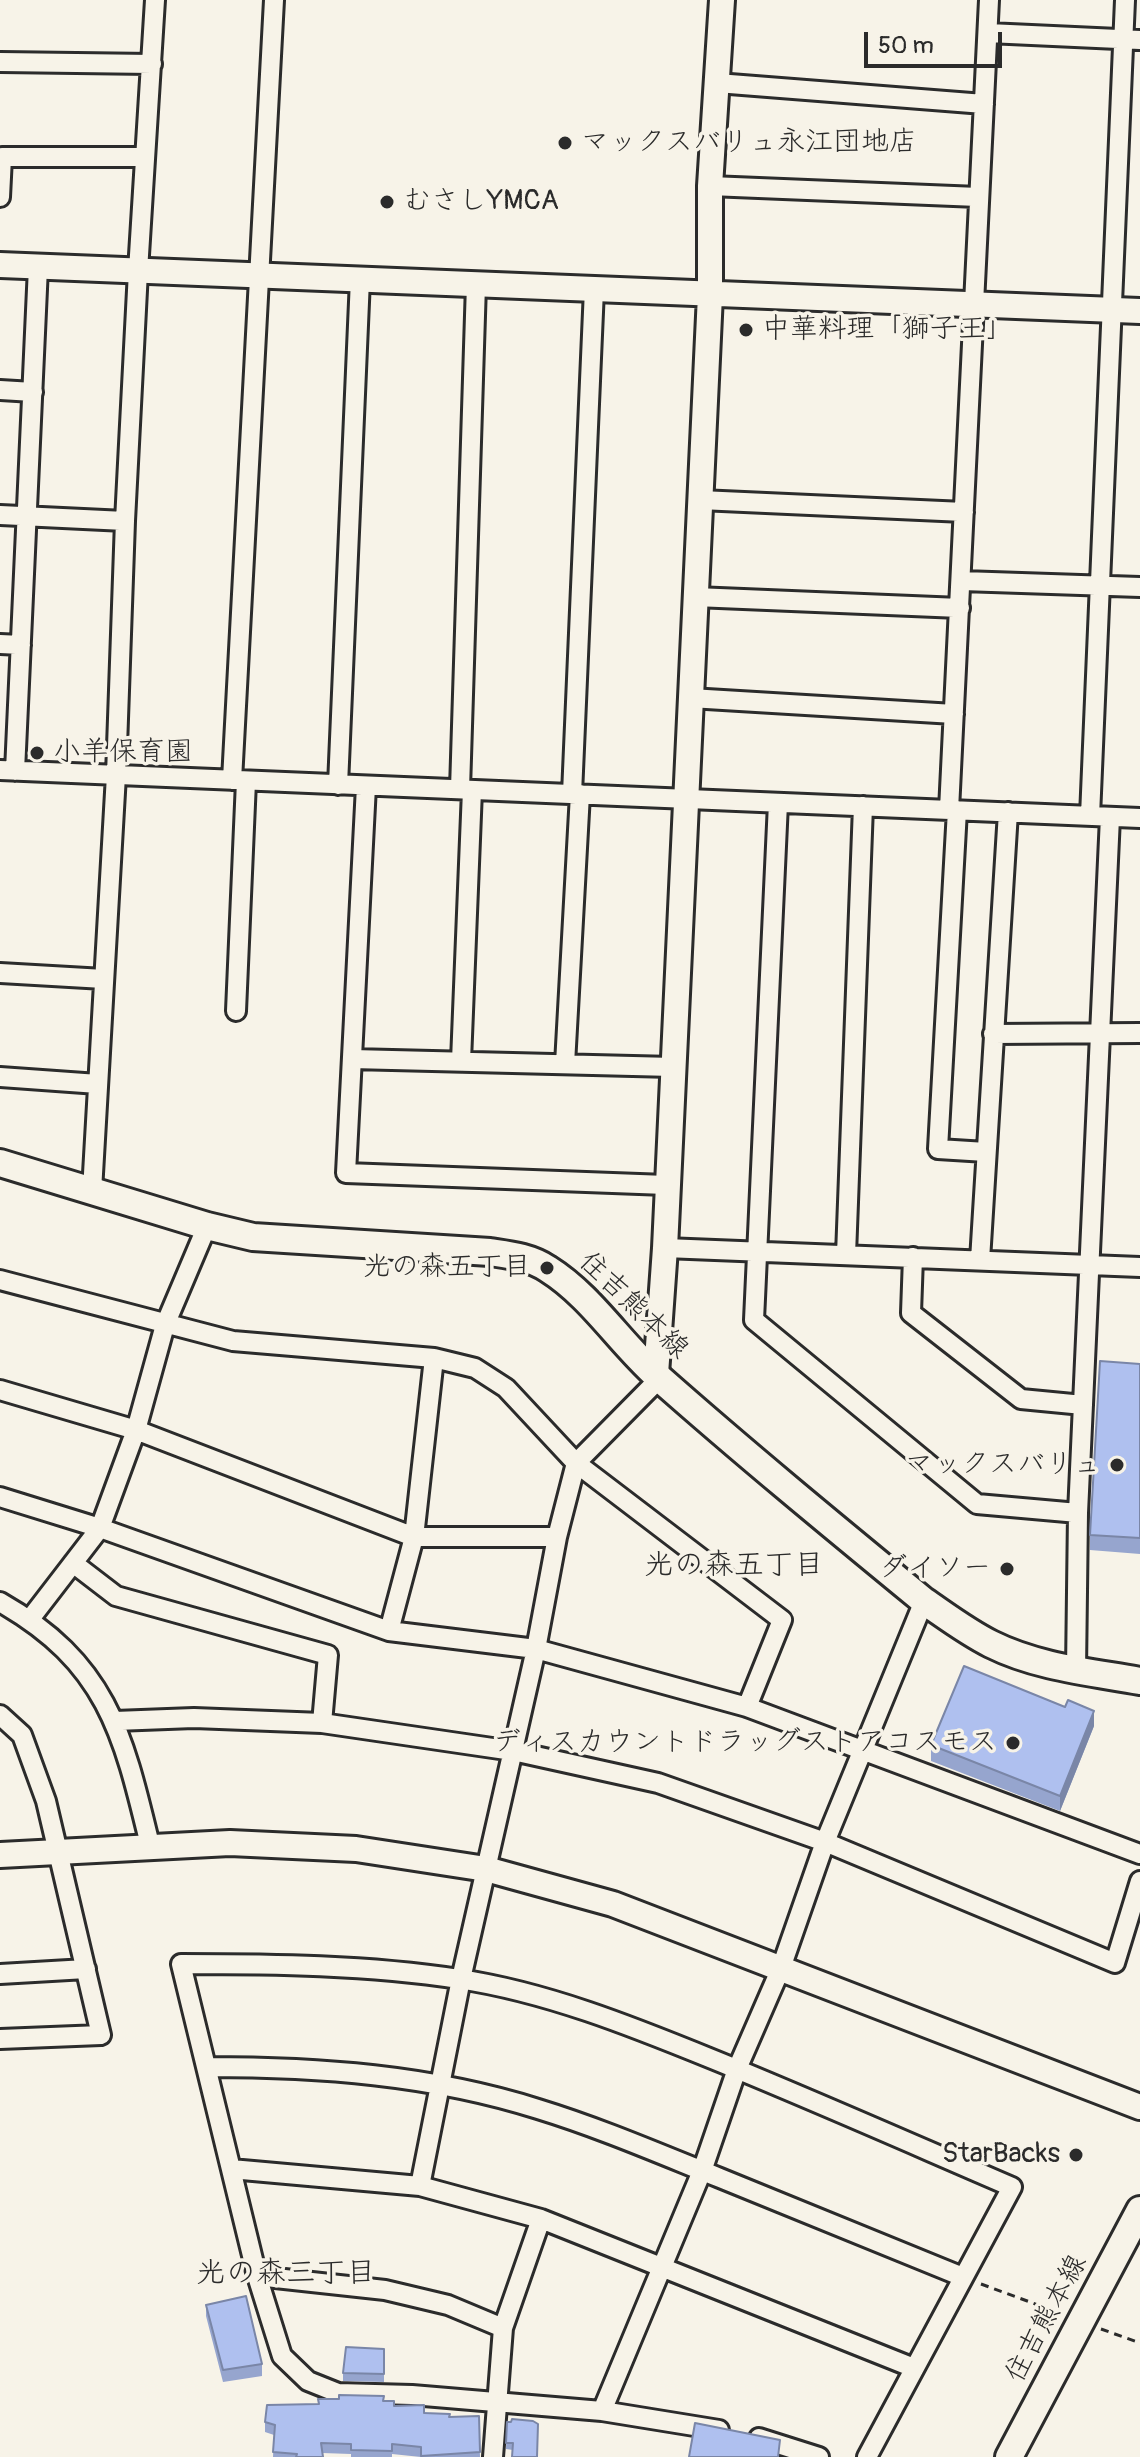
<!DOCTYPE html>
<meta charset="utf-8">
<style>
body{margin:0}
#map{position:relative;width:1140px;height:2457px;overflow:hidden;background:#f7f3e8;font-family:Pangolin,sans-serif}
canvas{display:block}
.scale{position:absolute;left:864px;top:32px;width:138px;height:36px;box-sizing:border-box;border:4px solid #2b2b2b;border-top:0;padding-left:10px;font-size:24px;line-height:28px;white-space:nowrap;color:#2b2b2b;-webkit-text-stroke:6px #f7f3e8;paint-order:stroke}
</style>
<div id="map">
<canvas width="1140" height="2457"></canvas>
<div class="scale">50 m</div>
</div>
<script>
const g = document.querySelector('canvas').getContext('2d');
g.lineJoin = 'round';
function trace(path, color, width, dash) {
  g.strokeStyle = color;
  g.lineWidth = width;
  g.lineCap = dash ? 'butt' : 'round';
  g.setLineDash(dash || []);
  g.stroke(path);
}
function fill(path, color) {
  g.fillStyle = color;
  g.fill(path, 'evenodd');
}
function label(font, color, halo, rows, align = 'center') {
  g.font = font + ' Pangolin,"Klee One",sans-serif';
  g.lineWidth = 7;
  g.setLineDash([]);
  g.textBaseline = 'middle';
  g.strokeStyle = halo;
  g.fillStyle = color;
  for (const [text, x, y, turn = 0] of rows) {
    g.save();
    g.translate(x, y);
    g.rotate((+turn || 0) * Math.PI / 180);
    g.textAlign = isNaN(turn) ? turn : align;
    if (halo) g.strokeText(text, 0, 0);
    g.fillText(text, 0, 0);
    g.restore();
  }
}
const minor = new Path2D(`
 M988,33L1140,40
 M0,62L152,64
 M717,83L984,104
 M710,186L978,197
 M0,197L2,157H145
 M0,390L33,392
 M700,500L964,512
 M0,515L125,521
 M962,581L1140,587
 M695,597L960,608
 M0,644L21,645
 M690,698L954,714
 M0,770L1140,818
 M15,771L38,267
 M232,780L274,0
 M338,785L360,279
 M366,786L346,1173L666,1185
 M460,789L476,284
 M572,794L594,289
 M778,803L754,1320L977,1504L1078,1513
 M949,810L989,0
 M957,810L938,1149L986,1152
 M1090,816L1125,0
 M0,973L104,979
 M236,1011L246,781
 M993,1034L1140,1033
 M352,1059L673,1067
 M461,1061L472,790
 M565,1064L580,794
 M0,1077L98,1084
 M92,1191L116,775L125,521L138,271L155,0
 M665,1248L1140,1267
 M846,1255L863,806
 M913,1257L911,1313L1021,1399L1083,1405
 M980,1260L1008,812
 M0,1280L233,1341L434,1358L475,1368L506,1388L576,1463L782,1620L747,1707
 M0,1390L136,1430L414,1537H557
 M0,1497L100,1528L389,1631L536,1649L747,1707L1140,1854
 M73,1563L116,1596L328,1655L322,1723
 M0,1602C107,1663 123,1733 150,1845
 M30,1619L100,1528L136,1430L165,1325L207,1226
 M389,1631L414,1537L434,1358
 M1076,1670L1078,1513L1110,817
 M0,1715L22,1735L46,1801L101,2035L0,2039
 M115,1721L194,1718L322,1723L513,1751L658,1783L825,1842L1115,1963L1140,1881
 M0,1974L86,1969
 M207,2067C318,2067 431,2075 538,2109C600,2128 660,2154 720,2178C801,2211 882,2244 963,2277
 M231,2169L420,2186L541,2219L914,2368
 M420,2186L461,1979L536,1649L557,1537L576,1463L660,1378
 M257,2276L385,2290L448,2305L503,2328
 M602,2411L702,2171L737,2069L781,1968L825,1842L924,1601
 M719,2430L602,2411L412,2395L338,2393L308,2381L282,2356L257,2276L181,1964C274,1964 367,1965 459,1979C546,1992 631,2026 712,2059C813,2100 912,2144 1012,2187L867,2457
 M759,2438L819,2457
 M493,2457L503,2328L541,2219`);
const tertiary = new Path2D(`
 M0,265L1140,311
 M656,1374L665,1248L710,295V186L722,0
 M0,1855L230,1843L356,1849L486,1869L613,1904L1140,2107`);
const secondary = new Path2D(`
 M0,1163L207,1226L253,1237L490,1252C510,1255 530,1257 548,1269C591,1296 619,1342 657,1376C744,1453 834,1527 924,1601C946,1616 967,1632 991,1644C1037,1667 1090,1672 1140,1681
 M1009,2457L1140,2210`);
trace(minor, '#2b2b2b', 24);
trace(tertiary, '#2b2b2b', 30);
trace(secondary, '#2b2b2b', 32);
trace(new Path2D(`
 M981,2284L1060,2313
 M1101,2329L1140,2343`), '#2b2b2b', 3, [8, 6]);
trace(minor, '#f7f3e8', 18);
trace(tertiary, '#f7f3e8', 24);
trace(secondary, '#f7f3e8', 26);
fill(new Path2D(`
 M1140,1364V1554L1090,1550V1535Z
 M1094,1726L1060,1811L931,1761V1745Z
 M206,2305L262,2364V2376L223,2382L206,2316Z
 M384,2349V2382L343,2381V2373Z
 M383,2401L394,2406L450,2417L479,2416L480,2457H421L392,2454V2457H351V2454L322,2453L323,2457H273L274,2435L265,2432V2422L319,2404Z
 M507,2422H511L513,2450L506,2449Z`), '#96a5ce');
fill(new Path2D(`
 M1094,1711V1726L1060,1811V1796Z`), '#7a86a7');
const building = new Path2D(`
 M1100,1361L1140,1364V1538L1090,1535Z
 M964,1666L1065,1707L1068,1700L1094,1711L1060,1796L931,1745Z
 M246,2296L262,2364L223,2370L206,2305Z
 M346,2347L384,2349V2374L343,2373Z
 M339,2395L384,2396L383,2401H394V2406L424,2405V2413L450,2414L449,2417L479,2416L480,2452L421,2456V2447L392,2444V2451L351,2450V2444L321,2443L323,2457H296L297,2454L273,2452L275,2425L265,2422L267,2405L319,2404L318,2399H339Z
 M512,2419L533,2421L538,2424L537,2457H512L513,2443H506L507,2422H511Z
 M695,2423L780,2440L778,2457H689Z`);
fill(building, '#afc0ef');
trace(building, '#7a86a7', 2);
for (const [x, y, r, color] of [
 [565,143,8,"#2b2b2b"],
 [387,202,8,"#2b2b2b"],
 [746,330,8,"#2b2b2b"],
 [37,753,8,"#2b2b2b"],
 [547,1268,8,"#2b2b2b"],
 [1117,1465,8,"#2b2b2b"],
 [1007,1569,8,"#2b2b2b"],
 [1013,1743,8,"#2b2b2b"],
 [1076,2155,8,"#2b2b2b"]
]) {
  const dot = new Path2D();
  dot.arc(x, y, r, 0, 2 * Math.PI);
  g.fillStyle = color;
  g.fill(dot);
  trace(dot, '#f7f3e8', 3);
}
label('28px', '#2b2b2b', '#f7f3e8', [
 ["マックスバリュ永江団地店",581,143,"left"],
 ["むさしYMCA",403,202,"left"],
 ["中華料理「獅子王」",762,330,"left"],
 ["小羊保育園",53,753,"left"],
 ["光の森五丁目",531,1268],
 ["マックスバリュ",1101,1465],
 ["ダイソー",991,1569],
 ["ディスカウントドラッグストアコスモス",997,1743],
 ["StarBacks",1060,2155]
], 'right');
label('28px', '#2b2b2b', '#f7f3e8', [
 ["住吉熊本線",633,1306,44],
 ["住吉熊本線",1047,2319,-62]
]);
label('30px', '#2b2b2b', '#f7f3e8', [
 ["光の森五丁目",734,1566],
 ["光の森三丁目",286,2274]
]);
</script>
